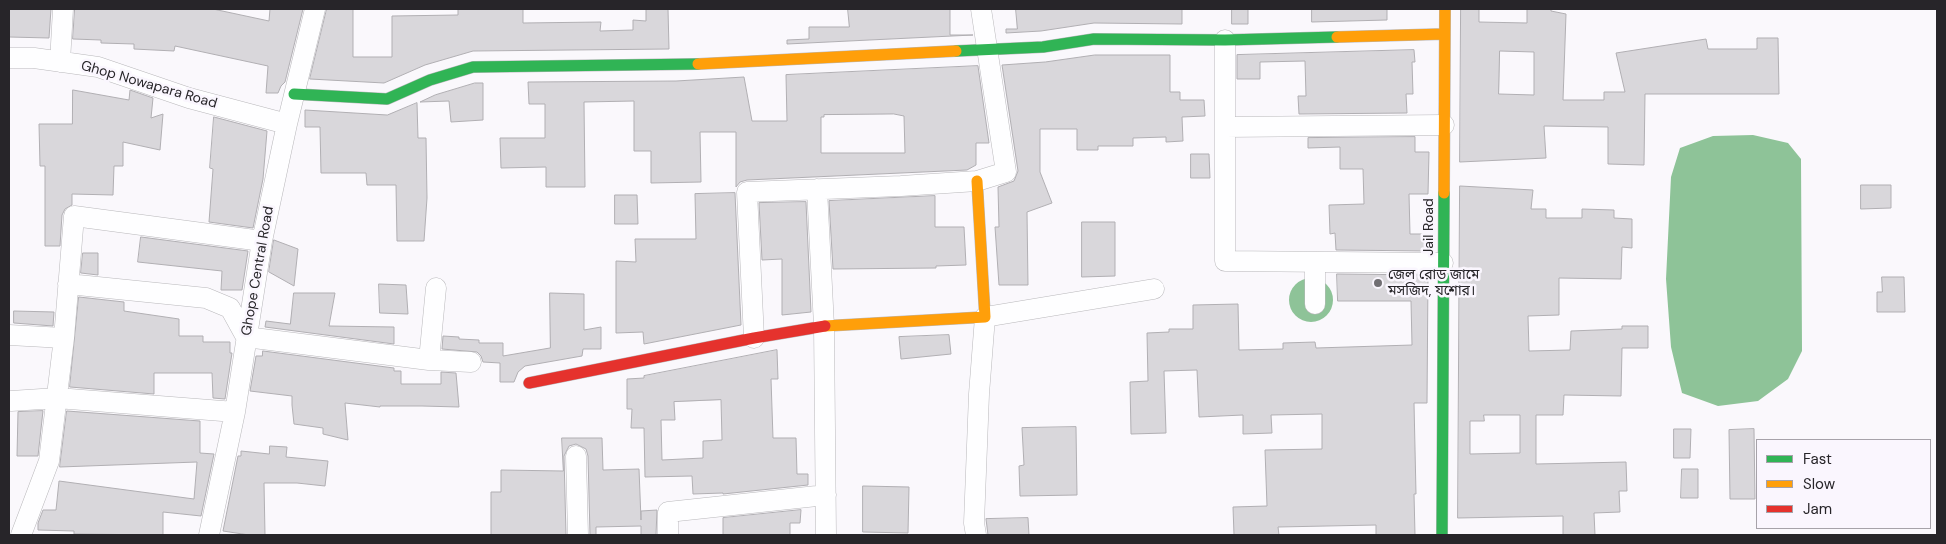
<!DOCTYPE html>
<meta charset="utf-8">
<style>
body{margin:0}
#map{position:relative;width:1946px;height:544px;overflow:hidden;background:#faf8fc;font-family:"DM Sans",sans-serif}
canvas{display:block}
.frame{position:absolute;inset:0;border:10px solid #272529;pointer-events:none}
.legend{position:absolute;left:1756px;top:439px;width:175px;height:90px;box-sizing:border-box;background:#faf6fe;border:1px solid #a6a2a9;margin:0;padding:6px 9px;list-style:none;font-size:15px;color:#272529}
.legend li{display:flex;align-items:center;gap:10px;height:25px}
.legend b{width:25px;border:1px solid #a6a2a9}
</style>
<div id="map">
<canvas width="1946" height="544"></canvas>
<div class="frame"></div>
<ul class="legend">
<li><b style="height:6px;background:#30b455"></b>Fast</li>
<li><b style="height:6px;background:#ff9f0a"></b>Slow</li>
<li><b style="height:6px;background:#e5322d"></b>Jam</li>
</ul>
</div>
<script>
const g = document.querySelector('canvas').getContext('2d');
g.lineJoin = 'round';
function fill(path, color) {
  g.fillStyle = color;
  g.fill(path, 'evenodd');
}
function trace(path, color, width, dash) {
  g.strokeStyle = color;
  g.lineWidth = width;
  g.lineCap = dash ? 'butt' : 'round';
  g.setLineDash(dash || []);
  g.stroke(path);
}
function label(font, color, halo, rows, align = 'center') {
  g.font = font + ' "DM Sans","Noto Sans Bengali",sans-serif';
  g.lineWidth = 5;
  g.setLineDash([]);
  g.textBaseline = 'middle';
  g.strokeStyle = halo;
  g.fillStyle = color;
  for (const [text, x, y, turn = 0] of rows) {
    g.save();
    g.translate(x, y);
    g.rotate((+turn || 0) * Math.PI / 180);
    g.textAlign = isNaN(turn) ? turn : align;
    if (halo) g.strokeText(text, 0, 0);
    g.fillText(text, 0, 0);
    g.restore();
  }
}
fill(new Path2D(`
 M1753,135L1788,143L1801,159L1802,351L1788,379L1758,401L1718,406L1682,393L1671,347L1666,279L1671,177L1680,148L1713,136Z
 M1289 300a22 22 0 1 1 44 0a22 22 0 1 1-44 0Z`), '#8ec398');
const building = new Path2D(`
 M9,9H51L49,38L9,37Z
 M75,9H213L269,21L270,9H303L285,82L281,86L278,93H266L268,66L175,46L174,51L134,49V44L101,43V40L73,39Z
 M327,9H353V57H392V16L458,15V9H523V23L601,22L600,31L633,30V20L646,21V9H668L669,49L473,51L425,65L384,83L310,79Z
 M848,9H950V35H973L787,44V40L809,39V27H849Z
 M1016,9H1182V24L1094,23L1041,31L1006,33V29H1017Z
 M1232,9H1248V24H1232Z
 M1312,9H1387V20L1312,22Z
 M1461,9H1479V22L1527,23V9H1551V11L1566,14L1563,100H1604V92H1625L1616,53L1706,39L1708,49H1757V38H1778L1779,94H1645L1644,165L1608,164V127L1544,126L1546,158L1460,162ZM1500,51L1534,52V95L1499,94Z
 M1414,50L1415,62H1412L1413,94H1406L1407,113L1299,114L1298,96H1306L1305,61L1260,62V79H1237V55Z
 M1095,55H1170V92H1180V100H1204L1205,116L1182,117L1183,141L1166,142V137L1133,138V146H1098V150H1077V129H1040V172L1052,203L1027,212L1028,285H999L995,227H999L998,187L1014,181L1018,171L1002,65L1045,62Z
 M978,66L989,143H976V165L967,170L747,180L740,182L736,187V132H700L701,182L651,183V151H634V101L584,102L585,187H546V167L501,168L500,138H545V104H529L528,82L676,81L744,77L752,121H787L786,75ZM894,114L904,116L905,153H821V117H824V115Z
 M475,83H483V120L451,122L449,101L420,102L435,95Z
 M73,90L129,100L130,90L153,98L151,118L163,114L160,150L123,142V166H114L113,195L72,194V205L65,209L62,215L60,246H45V166H40L39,124H72Z
 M417,103L418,138H426L427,198L424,241H397L396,185H367L366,173H321L320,127H305V110L387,115Z
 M214,117L267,131L263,179L253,228L209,222L213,169L210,168Z
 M1415,137V152H1429L1428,194H1409L1410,234H1428V251L1336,250L1335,233L1330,234L1329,205L1364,204L1363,169H1340V147L1308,148V138Z
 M1191,154H1209L1210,178H1191Z
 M1861,185H1891V208L1861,209Z
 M1460,186L1533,190L1531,209H1546V218H1582V209L1614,210V218L1632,219V248L1622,247L1621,279L1559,278V315L1528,316L1529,351L1570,350L1571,331L1622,329V326H1648V348H1622L1621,396L1564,395L1563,415H1536V464L1626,462L1627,491H1619L1620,512L1594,513L1595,535H1563V516L1458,518ZM1484,415H1520V453L1470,454V421H1484Z
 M735,193L741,325L644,344L643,332L616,333V261L636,262L635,239H696L695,194Z
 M615,195H637L638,224H615Z
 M935,196V227H964L966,265L936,266V268L833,269L829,201Z
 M806,202L811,312L782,315V259L762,260L759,203Z
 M1082,222H1115V276L1082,277Z
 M141,237L248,251L242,290H221L222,271L138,262Z
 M274,240L298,249L294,286L269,272Z
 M83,253H98V275L81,273Z
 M1337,274L1428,275L1427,403H1414L1416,494H1414L1415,535H1376V525L1278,527L1279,535H1234L1233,507L1267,506L1265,450L1322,449V414L1271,415L1272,433L1243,434V415L1199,417L1197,370L1164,371L1166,433L1131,434L1130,382L1148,381L1147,333L1169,332V329H1193V305L1238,304L1239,350L1283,349V343L1315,342L1316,348L1412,345L1411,301H1338Z
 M1882,277H1904L1905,312H1877V292H1882Z
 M379,284L406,285L408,314L380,313Z
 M294,293H335L329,326L394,327V344L265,327L266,321L290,324Z
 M550,293L584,294V330L601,327V349H583L582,356L525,366L518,372L514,382H500V363L483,362L481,356L477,352L442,349L443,336L459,337V339L479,340V343H503V356L550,348Z
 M79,297L124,302V311L179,319V336H203V342H230V353H232L225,399L213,398L212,373H154V394L70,387Z
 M14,311L54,312L53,326L14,323Z
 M949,335L951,354L901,359L899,337Z
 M777,350L778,379H771L773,438H796L797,474H808V485L723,494V493L693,494L692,476L645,477L644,428H631L632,409H627V379L644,378V376ZM721,400L722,440L703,441V458L662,460L661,420H675L674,402Z
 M263,351L394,368V371H401V384H441V372L456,373L459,407L422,406H380V407L345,403L348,440L323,434V428L294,424L292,405V396L250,391L256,356H262Z
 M43,411L38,456H17L18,412Z
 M67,411L200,421V453L214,454L201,516L163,512V535L74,534V531L38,530V523L43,510H56L59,481L194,499L197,462L60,467Z
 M1076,427L1077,495L1020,496L1019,466L1024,465L1022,428Z
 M1674,429H1691L1690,458H1674Z
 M1754,429L1755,499H1730L1729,430Z
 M562,438H602L603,470L639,469L641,520V511L657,510L656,535H641V526L596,527V535H590L588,456L586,449L576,444L569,446L564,456L566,535H491V492H501V470L563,471Z
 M270,446L287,447L286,457L328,461L325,486L297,483H264L265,535H249L223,531L238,456H241V451L269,454Z
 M1682,469H1698V498H1681Z
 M863,486L909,487L908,533L863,532Z
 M801,510L800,523H790V535H723V518Z
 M1028,518L1029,535H988L986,519Z`);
fill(building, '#d9d7db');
trace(building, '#b1afb3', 1);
const street = new Path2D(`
 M1225,40V261L1443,263
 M9,58H34L98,67L189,98L287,124
 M60,62L63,9
 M1225,127L1444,125
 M817,189L824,326L826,535
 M68,284L206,298L230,308L246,337L429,360L471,362
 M1315,304V262
 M9,335L64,338
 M754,338L747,192L901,186L977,181L1006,172L981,9
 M429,360L436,288
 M11,401L57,398L235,412
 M576,456L578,535
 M21,535L49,461L64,338L74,216L262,241
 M209,535L235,412L262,241L287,124L315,9
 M668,535V512L826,495
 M976,535L974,523L979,394L985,317L1154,289`);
const fast = new Path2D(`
 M956,51L1043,47L1094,39L1225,40L1337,37
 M294,94L387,99L430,80L473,67L698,64
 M1442,535L1444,193`);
const slow = new Path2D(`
 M1337,37L1444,34
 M698,64L956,51
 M1444,193L1445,9
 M825,326L985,317L977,181`);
const jam = new Path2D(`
 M529,383L754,338L825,326`);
trace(street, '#b9b8bb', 21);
trace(fast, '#b9b8bb', 12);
trace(slow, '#b9b8bb', 12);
trace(jam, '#b9b8bb', 12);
trace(street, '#fefeff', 20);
trace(fast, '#30b455', 11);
trace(slow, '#ff9f0a', 11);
trace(jam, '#e5322d', 11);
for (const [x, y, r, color] of [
 [1378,283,5,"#716f73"]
]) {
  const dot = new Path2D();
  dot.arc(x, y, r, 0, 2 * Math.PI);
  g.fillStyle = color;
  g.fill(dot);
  trace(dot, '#faf6fe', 2);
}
label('14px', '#272529', '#faf6fe', [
 ["Ghop Nowapara Road",149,85,16],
 ["Jail Road",1429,227,-90],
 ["Ghope Central Road",258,271,-80]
]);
label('14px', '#272529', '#faf6fe', [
 ["জেল রোড জামে",1388,275],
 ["মসজিদ, যশোর।",1388,291]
], 'left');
</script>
